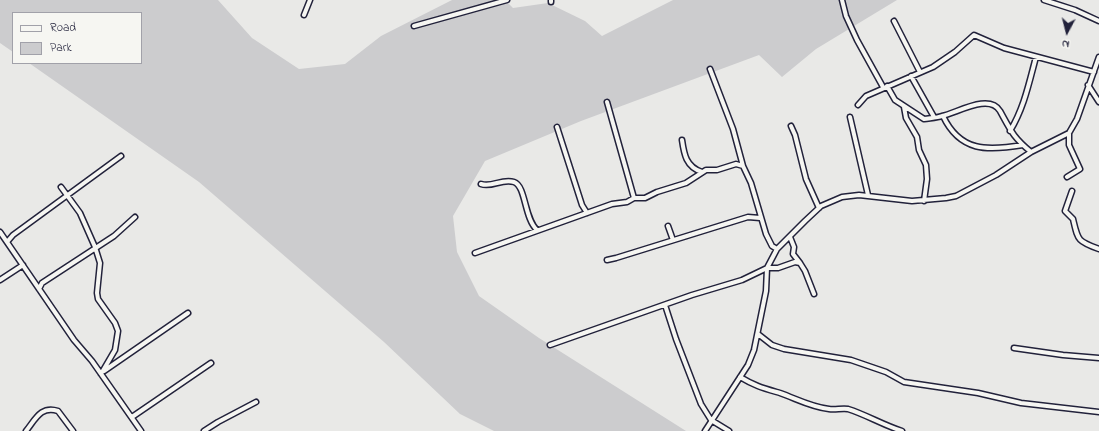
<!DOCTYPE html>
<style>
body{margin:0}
#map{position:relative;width:1099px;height:431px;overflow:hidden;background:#e9e9e7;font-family:"Indie Flower",sans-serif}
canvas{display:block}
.legend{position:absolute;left:12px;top:12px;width:130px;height:52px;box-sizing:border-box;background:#f6f6f2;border:1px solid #a1a1a9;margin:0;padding:5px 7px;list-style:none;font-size:12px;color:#22223b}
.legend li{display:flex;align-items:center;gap:8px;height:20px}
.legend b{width:20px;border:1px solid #a1a1a9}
.north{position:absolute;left:1047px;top:12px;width:40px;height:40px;-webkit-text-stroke:3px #f6f6f2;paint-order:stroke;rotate:187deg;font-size:11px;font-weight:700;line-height:16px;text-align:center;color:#22223b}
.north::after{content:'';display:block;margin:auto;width:14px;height:18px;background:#22223b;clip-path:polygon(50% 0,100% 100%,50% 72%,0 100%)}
</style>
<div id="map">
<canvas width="1099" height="431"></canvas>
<ul class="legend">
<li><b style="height:5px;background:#f6f6f2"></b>Road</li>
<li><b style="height:11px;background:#ccccce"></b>Park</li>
</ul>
<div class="north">N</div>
</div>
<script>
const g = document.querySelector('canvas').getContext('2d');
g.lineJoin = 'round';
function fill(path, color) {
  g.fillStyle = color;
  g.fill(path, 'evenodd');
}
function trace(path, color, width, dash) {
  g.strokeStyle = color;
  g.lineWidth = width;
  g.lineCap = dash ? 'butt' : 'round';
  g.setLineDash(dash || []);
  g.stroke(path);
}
fill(new Path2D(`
 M0,0H218L252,38L299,69L345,64L381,36L452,0H505L513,8L548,3L585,21L602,36L673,0H897L816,49L782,77L759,55L581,121L485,161L453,216L457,252L479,296L539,338L686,431H494L460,414L384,342L199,182L29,63H141V13H13V52L0,43Z`), '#ccccce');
const minor = new Path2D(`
 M551,0V2
 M842,0L846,16L857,40L883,87
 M1044,0L1075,10L1099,21
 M304,15L310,0
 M894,21L920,72
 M414,26L507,0
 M710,69L733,129L743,166L751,183L766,234L772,246L777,249
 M911,76L934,117
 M1088,85L1099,102
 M887,86L895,100L924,119C930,118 937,118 942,116C957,113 989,93 1000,111C1011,131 1013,137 1031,152
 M607,102L634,198
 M858,105L866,96L933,67L955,52L974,35L1004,48L1094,72
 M904,107L906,118L917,137L919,150L926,165L927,179L924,201
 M943,116C960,152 987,151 1023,145
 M850,117L868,195
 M791,126L795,135L806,179L819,208
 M557,127L582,205L587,213
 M1010,131C1024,108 1029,83 1036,57
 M682,140C684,154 686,167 702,172
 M1067,177L1080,169L1069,145V133
 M481,184C492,188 502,178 514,182C526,186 524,218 537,230
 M61,187L80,213L95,247L100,263L97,293L98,299L115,323L118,331L115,350L101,374
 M1072,191L1065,211L1073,219C1078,240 1077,241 1099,249
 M668,226L673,240
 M0,232L74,340L92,361L141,431
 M790,237L794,247L793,254L800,263
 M7,242L13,235L121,156
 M475,253L612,204L627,202L634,198H645L657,192L686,183L706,170H717L736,164L743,166
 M607,260L616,258L748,217L760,218
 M0,280L23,265
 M39,289L42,283L114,236L135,217
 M665,305L676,339L701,404L711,420L729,431
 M758,334L772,345L784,349L851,360L886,372L904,382L978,393L1021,403L1099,412
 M550,345L692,295L742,280L767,268H778L795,262L800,263L805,271L814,294
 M1014,348L1063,355L1099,358
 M104,371L188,313
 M740,377C755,386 763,388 780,393C797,399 811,407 829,409C835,410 842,408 848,409C867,415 883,425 902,431
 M132,417L211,363
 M26,431C35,420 41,405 58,411L73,431
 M204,431L218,422L256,402
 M705,431L748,365L754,350L766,291L767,268L777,249L805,221L821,206L842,197L859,195L912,201L946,198L956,196L996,175L1031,152L1069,133L1077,119L1099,57`);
trace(minor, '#22223b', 7);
trace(minor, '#f6f6f2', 4);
</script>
